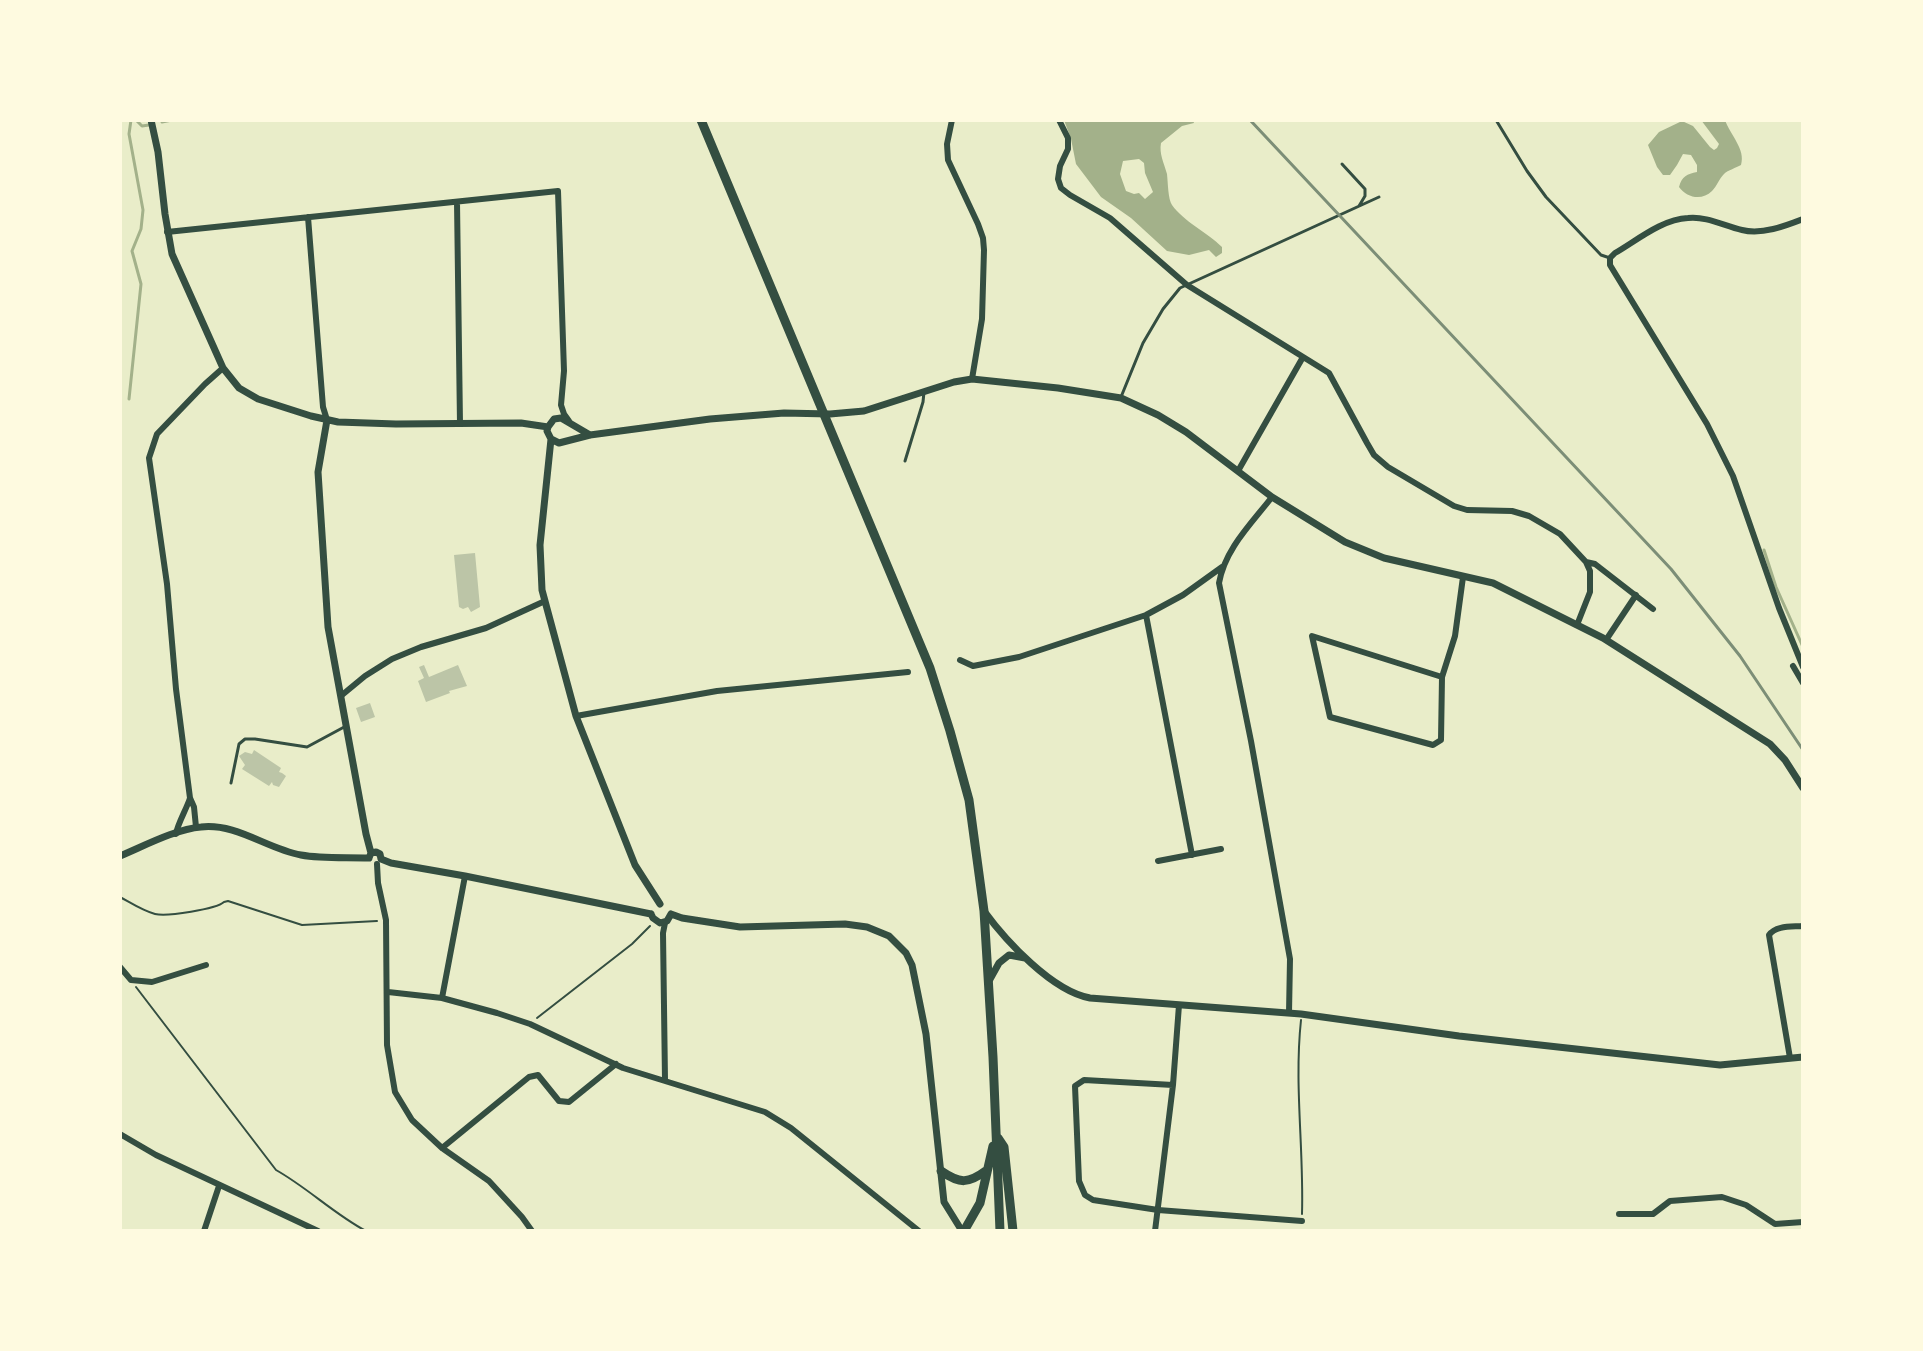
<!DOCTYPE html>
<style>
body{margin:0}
#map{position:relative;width:1923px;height:1351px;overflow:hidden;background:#e9edc9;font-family:Rubik,sans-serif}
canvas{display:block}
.frame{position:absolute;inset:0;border:122px solid #fefae0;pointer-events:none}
</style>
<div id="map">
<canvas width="1923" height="1351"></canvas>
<div class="frame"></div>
</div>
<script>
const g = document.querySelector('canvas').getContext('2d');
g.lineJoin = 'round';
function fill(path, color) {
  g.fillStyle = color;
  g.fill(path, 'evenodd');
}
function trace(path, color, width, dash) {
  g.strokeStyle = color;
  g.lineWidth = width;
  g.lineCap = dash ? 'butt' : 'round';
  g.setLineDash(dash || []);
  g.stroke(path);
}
fill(new Path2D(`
 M1064,120H1193L1194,123L1182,126L1161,143C1159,154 1164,163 1167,174C1168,183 1168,199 1172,205C1183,221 1208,233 1222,247V253L1216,257L1209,250L1189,255L1167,251L1131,218L1101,197L1076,164L1071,139ZM1139,159L1144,163L1145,173L1153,192L1145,199L1139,193L1134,194L1126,191L1120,174L1123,161Z
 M1701,120H1725C1730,135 1746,149 1741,165C1736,168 1728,170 1724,174C1719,179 1717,186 1712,191C1702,201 1687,198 1679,187C1682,176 1687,174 1697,172V165L1691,155L1683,154L1677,165L1670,175H1663L1657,167L1648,145L1659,132L1682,121L1693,126L1710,147L1714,150L1717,148L1719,144Z`), '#a3b18a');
trace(new Path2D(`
 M136,120L142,126L149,125
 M162,122L172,120
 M129,399L141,284L132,251L141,229L143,210L129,134L131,120
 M1764,550L1776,587L1803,647`), '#a3b18a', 3);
fill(new Path2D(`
 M475,553L480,607L471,612L468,607L463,609L459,607L454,555Z
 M424,665L429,677L458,665L467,686L449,691L450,693L426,702L418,681L424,678L419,667Z
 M370,703L375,717L361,722L356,708Z
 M254,750L281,768L279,772L282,773L286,776L279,787L273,785L272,782L269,786L242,769L245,765L239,756L245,752L252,754Z`), '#bcc5a7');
trace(new Path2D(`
 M120,897C131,903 143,911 155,914C167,917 216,909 224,902L228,901L302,925L377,921
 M136,987L276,1170C308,1188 334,1214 366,1231
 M537,1018L632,944L650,926
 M1301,1020C1294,1085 1304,1149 1302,1214`), '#344e41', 2);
trace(new Path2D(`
 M1496,120L1527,171L1546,197L1601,255L1610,258
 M1342,164L1365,189V196L1359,206
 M1121,397L1143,343L1163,309L1180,288L1379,197
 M905,461L923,402L924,392
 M231,783L239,744L245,739H255L307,747L346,726`), '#344e41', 3);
trace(new Path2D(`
 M952,120L947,144L948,160L978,224L983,238L984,250L982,319L972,379
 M1059,120L1068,138V149L1060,166L1058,179L1061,188L1070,195L1110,218L1187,285L1329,373L1367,443L1374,455L1388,467L1454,506L1467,510L1512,511L1529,516L1560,534L1586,562L1590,571V592L1577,625
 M457,202L460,424
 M308,217L323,407L327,420
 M1803,219C1785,226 1762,235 1742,230C1724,226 1707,216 1688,218C1662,219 1636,241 1615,253L1610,258V265L1707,424L1733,476L1779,608L1803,667
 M167,232L558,191L564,371L561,405L564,414L569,421
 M1238,471L1303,357
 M1272,497C1251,524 1225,549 1219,583L1251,741L1290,959L1289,1013
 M1586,562L1595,564L1653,609
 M1146,615L1192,855
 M1606,640L1636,595
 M960,660L973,666L1019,657L1146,615L1183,595L1222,567
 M1793,666L1803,683
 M1442,677L1312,636L1330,717L1433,745L1441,740L1442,677L1455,636L1463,577
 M342,695L365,676L392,659L421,647L486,628L545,601
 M576,716L717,691L908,672
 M196,827L194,807L190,798L176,689L167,584L149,458L157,434L205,384L223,368
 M176,834C177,825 187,808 190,798
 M1158,861L1221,849
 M377,864L378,883L386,920L387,1045L395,1092L412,1120L442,1148L489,1181L522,1217L532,1231
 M665,923L663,933L665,1080
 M120,967L131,980L152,982L206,965
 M388,992L442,998L497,1013L530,1024L623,1068L765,1112L791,1128L919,1231
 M442,998L465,876
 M1179,1005L1173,1085L1084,1080L1075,1086L1079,1181L1085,1195L1093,1200L1158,1210L1302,1221
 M1790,1058L1769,935C1776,925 1792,927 1803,926
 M120,1134L156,1155L318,1231
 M442,1148L529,1077L538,1075L559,1101L569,1102L616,1064
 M1619,1214H1653L1670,1201L1722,1197L1746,1205L1775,1224L1803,1222
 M204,1231L219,1186
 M1155,1231L1173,1085`), '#344e41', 6);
trace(new Path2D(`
 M151,120L158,152L165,214L172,254L223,368L239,388L258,399L311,416L338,422L396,424L521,423L548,427
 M327,420L318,472L328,627L366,834L371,853
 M548,427L547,431L551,439L559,443L590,435L710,419L784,413L830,414L864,411L954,382L972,379L1058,388L1121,398L1158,415L1186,432L1272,497L1345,542L1384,558L1493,583L1603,638L1770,744L1785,760L1803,788
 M548,427L554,419L561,418L590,435
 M551,439L540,545L542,590L576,716L635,865L660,904
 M120,856C144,846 176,829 201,827C237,823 267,849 301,855C323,859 346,857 369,858
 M369,858L371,853L376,852L380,854L381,859L391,863L465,876L651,914
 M984,911C1006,941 1052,991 1090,998L1301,1014L1459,1036L1720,1065L1803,1057
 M651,914L653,918L660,923L667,921L671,914
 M671,914L682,918L740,927L845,924L867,927L889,936L906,953L912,965L926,1034L944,1202L962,1231
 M989,981L999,963L1009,955L1025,958`), '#344e41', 7);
trace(new Path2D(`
 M701,120L930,668L950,731L969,800L984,911L993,1057L1000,1231
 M998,1138L1004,1147L1013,1231
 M941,1171C960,1184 968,1184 987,1170
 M964,1231L980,1203L993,1146`), '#344e41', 9);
trace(new Path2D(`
 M1250,120L1671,569L1740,656L1803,750`), '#7c8e77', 3);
</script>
